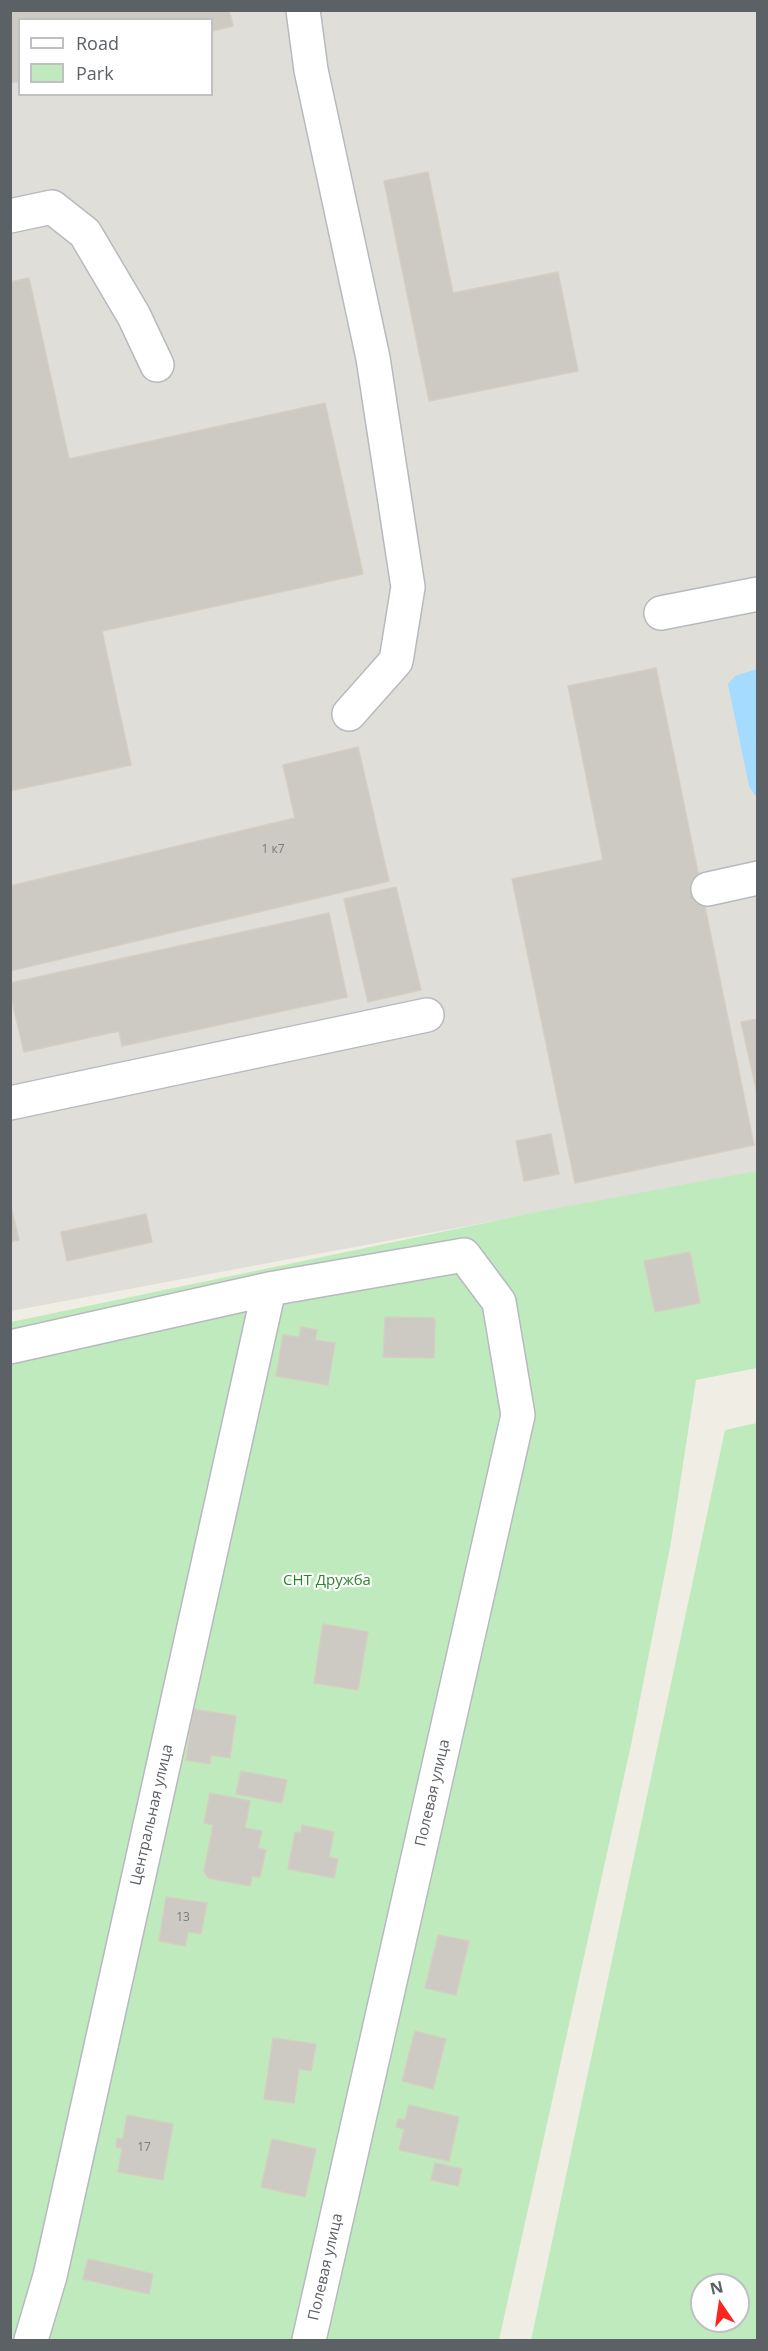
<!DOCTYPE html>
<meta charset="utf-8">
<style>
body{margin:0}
#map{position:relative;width:768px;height:2351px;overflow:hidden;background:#f0ede4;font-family:"Open Sans",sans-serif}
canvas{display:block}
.frame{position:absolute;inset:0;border:12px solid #5c6166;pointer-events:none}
.legend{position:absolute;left:18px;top:18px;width:195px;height:78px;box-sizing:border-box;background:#fff;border:2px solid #bec0c2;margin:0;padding:8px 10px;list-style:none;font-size:18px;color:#5c6166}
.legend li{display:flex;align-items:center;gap:12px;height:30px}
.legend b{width:30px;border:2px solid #bec0c2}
.north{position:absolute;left:690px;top:2273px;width:60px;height:60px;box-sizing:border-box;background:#fff;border:2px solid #bec0c2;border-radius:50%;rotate:347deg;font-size:16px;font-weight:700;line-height:24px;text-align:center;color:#5c6166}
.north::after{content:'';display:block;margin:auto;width:21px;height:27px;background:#fb271f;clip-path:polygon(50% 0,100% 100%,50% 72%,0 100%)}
</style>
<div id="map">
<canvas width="768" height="2351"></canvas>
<div class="frame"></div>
<ul class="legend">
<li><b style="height:8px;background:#fff"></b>Road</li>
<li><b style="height:16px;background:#bfeabe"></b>Park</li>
</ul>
<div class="north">N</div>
</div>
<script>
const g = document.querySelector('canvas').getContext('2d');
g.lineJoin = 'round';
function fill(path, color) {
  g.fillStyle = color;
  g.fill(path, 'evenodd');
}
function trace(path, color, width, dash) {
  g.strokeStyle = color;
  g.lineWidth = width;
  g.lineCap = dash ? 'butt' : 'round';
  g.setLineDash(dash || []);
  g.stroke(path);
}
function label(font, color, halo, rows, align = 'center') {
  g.font = font + ' "Open Sans",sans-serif';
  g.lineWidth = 4.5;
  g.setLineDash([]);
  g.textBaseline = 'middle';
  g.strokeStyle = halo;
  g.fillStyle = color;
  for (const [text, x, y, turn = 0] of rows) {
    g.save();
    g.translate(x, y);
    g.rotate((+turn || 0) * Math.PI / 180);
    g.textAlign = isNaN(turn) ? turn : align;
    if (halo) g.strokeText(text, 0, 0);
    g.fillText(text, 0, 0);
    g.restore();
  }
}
fill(new Path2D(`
 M11,11H757V1172L11,1311ZM20,20H212V94H20Z`), '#e0ded8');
fill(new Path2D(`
 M757,1171V1368L696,1380L671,1542L631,1745L499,2340H11V1322L547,1210Z
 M757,1423V2340H531L725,1430ZM702,2285H738V2321H702Z`), '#bfeabe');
fill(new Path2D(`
 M757,669H758L757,798L749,786L728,684L735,676Z`), '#a5dbff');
const building = new Path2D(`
 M10,10H229L233,26L212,31V20H20V81L10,83Z
 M428,172L453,293L558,272L578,371L429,401L384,181Z
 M29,278L69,459L325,403L363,574L102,631L131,765L10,791V282Z
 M656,668L754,1145L575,1183L512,879L603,860L568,686Z
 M358,747L389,881L10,971V886L295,818L283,765Z
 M396,887L421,990L368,1002L344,899Z
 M329,913L347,997L122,1046L119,1031L24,1052L10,992V983Z
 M758,1019V1098L741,1022Z
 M551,1134L559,1174L524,1181L516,1141Z
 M10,1203L19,1240L10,1242Z
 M146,1214L152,1242L67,1261L61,1232Z
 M690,1252L700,1303L655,1312L644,1261Z
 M385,1317L435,1318L434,1358L383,1357Z
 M301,1327L317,1330L315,1340L335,1343L328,1385L276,1376L283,1335L299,1337Z
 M323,1624L368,1632L358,1690L314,1683Z
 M193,1709L236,1716L230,1758L211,1755L210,1764L186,1760Z
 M241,1771L287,1780L282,1803L236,1794Z
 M210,1793L250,1801L245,1828L262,1831L258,1848L266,1850L260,1877L252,1876L250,1886L208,1878L204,1871L213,1825L204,1823Z
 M302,1825L334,1832L329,1857L338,1859L334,1878L288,1869L295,1832L301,1833Z
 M166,1897L207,1903L201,1934L188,1932L185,1946L159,1941Z
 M438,1935L469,1941L456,1995L425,1988Z
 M415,2031L446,2039L433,2089L402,2081Z
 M273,2038L316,2044L311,2071L299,2069L294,2103L264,2099Z
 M409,2105L459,2117L449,2161L399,2150L404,2129L396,2127L398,2119L405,2120Z
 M127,2115L173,2124L163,2180L118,2172L122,2148L116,2147L117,2138L123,2139Z
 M272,2139L316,2149L305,2197L261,2187Z
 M435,2163L462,2169L458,2186L431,2180Z
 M88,2259L153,2274L149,2294L83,2279Z`);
fill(building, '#cdc9c3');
trace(building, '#d5cec1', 1.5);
const minor = new Path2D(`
 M303,10L311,70L373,358L408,587L396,661L349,714
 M10,216L52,207L85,233L134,316L157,365
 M661,613L758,594
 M708,889L758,878
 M10,1103L427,1015
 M10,1347L269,1289L464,1255L499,1302L518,1415L309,2340
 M31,2340L50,2276L269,1289`);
trace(minor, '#b6babf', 36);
trace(minor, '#fff', 33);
label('12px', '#787b7d', null, [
 ["1 к7",273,850],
 ["13",183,1918],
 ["17",144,2148]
]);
label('15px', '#2c852c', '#fff', [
 ["СНТ Дружба",327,1581]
]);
label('15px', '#5c6166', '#fff', [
 ["Полевая улица",433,1793,-77],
 ["Центральная улица",152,1815,-77],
 ["Полевая улица",326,2267,-77]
]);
</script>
